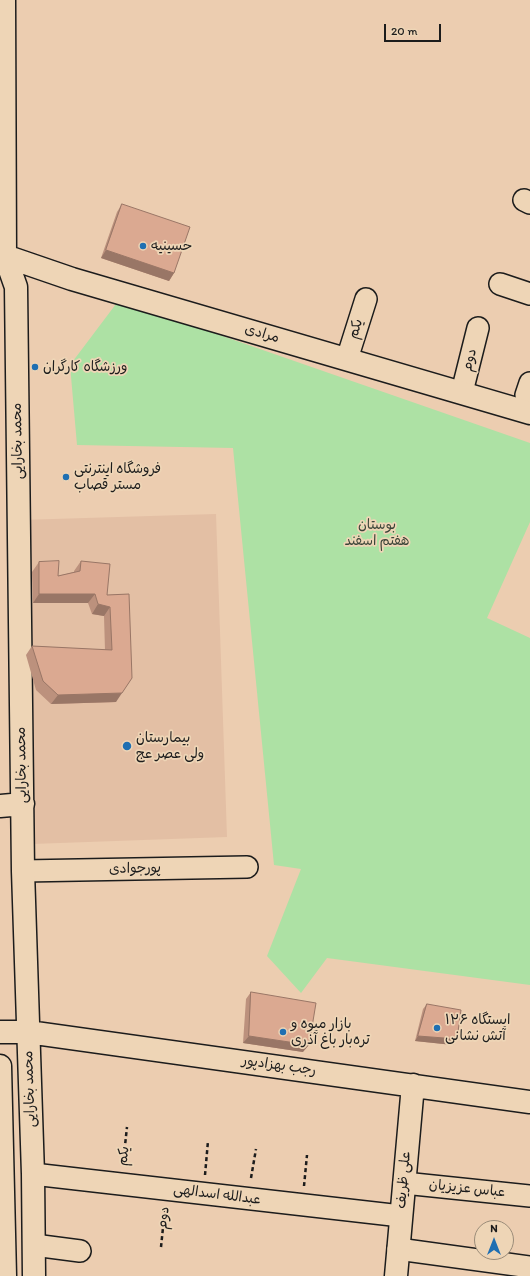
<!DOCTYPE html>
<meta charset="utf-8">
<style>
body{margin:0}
#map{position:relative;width:530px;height:1276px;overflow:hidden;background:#eccdb0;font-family:Itim,sans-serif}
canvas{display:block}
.north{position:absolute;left:474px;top:1220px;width:40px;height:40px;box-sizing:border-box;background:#eed5b6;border:1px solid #9a8b78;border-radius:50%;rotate:0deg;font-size:11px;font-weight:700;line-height:16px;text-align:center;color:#1c1c1c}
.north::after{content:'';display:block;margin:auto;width:14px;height:18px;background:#1f6fb2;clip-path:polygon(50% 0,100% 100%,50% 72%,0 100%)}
.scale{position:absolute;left:384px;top:24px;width:57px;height:18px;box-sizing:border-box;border:2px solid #1c1c1c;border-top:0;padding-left:5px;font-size:12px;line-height:14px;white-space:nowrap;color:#1c1c1c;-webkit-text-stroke:3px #eed5b6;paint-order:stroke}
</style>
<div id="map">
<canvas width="530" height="1276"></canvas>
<div class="north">N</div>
<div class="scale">20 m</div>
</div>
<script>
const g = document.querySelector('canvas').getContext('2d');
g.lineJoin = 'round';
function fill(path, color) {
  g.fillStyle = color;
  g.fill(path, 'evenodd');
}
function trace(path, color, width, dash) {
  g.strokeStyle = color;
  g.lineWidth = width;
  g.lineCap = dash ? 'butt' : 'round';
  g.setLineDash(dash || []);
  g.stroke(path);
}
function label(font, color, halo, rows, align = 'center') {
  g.font = font + ' Itim,"Playpen Sans Arabic",sans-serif';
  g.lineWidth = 3.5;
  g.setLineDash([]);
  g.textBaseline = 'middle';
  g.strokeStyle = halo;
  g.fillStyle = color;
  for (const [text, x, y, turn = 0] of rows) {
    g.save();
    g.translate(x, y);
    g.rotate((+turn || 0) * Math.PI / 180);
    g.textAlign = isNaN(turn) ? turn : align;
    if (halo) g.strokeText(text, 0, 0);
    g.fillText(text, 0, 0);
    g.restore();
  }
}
fill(new Path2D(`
 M216,514L227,837L32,844L21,520Z`), '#e3bfa4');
fill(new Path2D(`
 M119,300L530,443V522L487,618L530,638V985L327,958L301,993L267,956L301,869L274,865L233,448L77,445L70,365Z`), '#ade1a4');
const street = new Path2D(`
 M524,200L530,203
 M500,284L530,294
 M347,359L366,299
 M462,392L478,328
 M526,395L530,383
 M23,871L247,867
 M33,1174L401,1216
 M404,1183L530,1196
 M34,1245L80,1251
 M398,1249L530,1267`);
const secondary = new Path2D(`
 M4,0L5,256L16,287L23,871L33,1174L34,1276
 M5,256L72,279L530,413
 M0,806L23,804
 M0,1032H28L530,1102
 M0,1066L5,1276
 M396,1276L413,1085`);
trace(street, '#1c1c1c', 24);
trace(secondary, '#1c1c1c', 25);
trace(new Path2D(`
 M123,1164L127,1127
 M205,1175L208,1141
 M251,1178L256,1149
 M304,1186L307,1155
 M161,1247L165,1208`), '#1c1c1c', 2.5, [4, 3]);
trace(street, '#eed5b6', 21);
trace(secondary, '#eed5b6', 22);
fill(new Path2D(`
 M122,204L174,273L169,281L101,258L117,212Z
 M81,561L107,595L129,594L116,702L51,704L36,690L26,655L32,646L105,650L104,616L92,614L88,603H33L32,572L39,562L58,576L74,572V571Z
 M251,992L303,1052L243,1043L246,999Z
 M427,1004L453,1045L415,1041L423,1009Z`), '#bc917d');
fill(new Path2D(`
 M106,250L174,273L169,281L101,258Z
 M39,594H95L88,603H33Z
 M98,604L110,607L104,616L92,614Z
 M122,693L116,702L51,704L58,695Z
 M249,1036L309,1045L303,1052L243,1043Z
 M418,1036L457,1039L453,1045L415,1041Z`), '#997666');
const building = new Path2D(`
 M122,204L190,227L174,273L106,250Z
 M59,561L58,576L80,571L81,561L110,564L107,595L129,594L132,678L122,693L58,695L43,681L32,646L112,650L110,607L98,604L95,594H39V562Z
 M251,992L316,1003L309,1045L249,1036Z
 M427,1004L461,1010L457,1039L418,1036Z`);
fill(building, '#dba991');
trace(building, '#997666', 1);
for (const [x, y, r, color] of [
 [143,246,4,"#1f6fb2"],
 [35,367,4,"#1f6fb2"],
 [66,477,4,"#1f6fb2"],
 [127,746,5,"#1f6fb2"],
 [437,1028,4,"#1f6fb2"],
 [283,1032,4,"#1f6fb2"]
]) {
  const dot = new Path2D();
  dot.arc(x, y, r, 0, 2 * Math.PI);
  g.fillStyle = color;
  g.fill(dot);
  trace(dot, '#eed5b6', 1.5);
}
label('14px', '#1c1c1c', '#eed5b6', [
 ["حسینیه",151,246],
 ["ورزشگاه کارگران",43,367],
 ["فروشگاه اینترنتی",74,469],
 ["مستر قصاب",74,485],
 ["بیمارستان",136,738],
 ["ولی عصر عج",136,754],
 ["ایستگاه ۱۲۶",445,1020],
 ["آتش نشانی",445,1036],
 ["بازار میوه و",291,1024],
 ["تره‌بار باغ آذری",291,1040]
], 'left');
label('14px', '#1c1c1c', '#eed5b6', [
 ["یکم",356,329,-72],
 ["مرادی",262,334,16],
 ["دوم",470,360,-76],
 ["محمد بخارایی",18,441,-91],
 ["محمد بخارایی",22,765,-91],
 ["پورجوادی",135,869,-1],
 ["رجب بهزادپور",279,1066,8],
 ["محمد بخارایی",30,1089,-92],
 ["یکم",124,1156,-83],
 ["علی ظریف",404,1180,-85],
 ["عباس عزیزیان",467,1189,6],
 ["عبدالله اسدالهی",217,1195,7],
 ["دوم",164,1218,-84]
]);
label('14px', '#394337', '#eed5b6', [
 ["بوستان",377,525],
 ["هفتم اسفند",377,541]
]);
</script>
